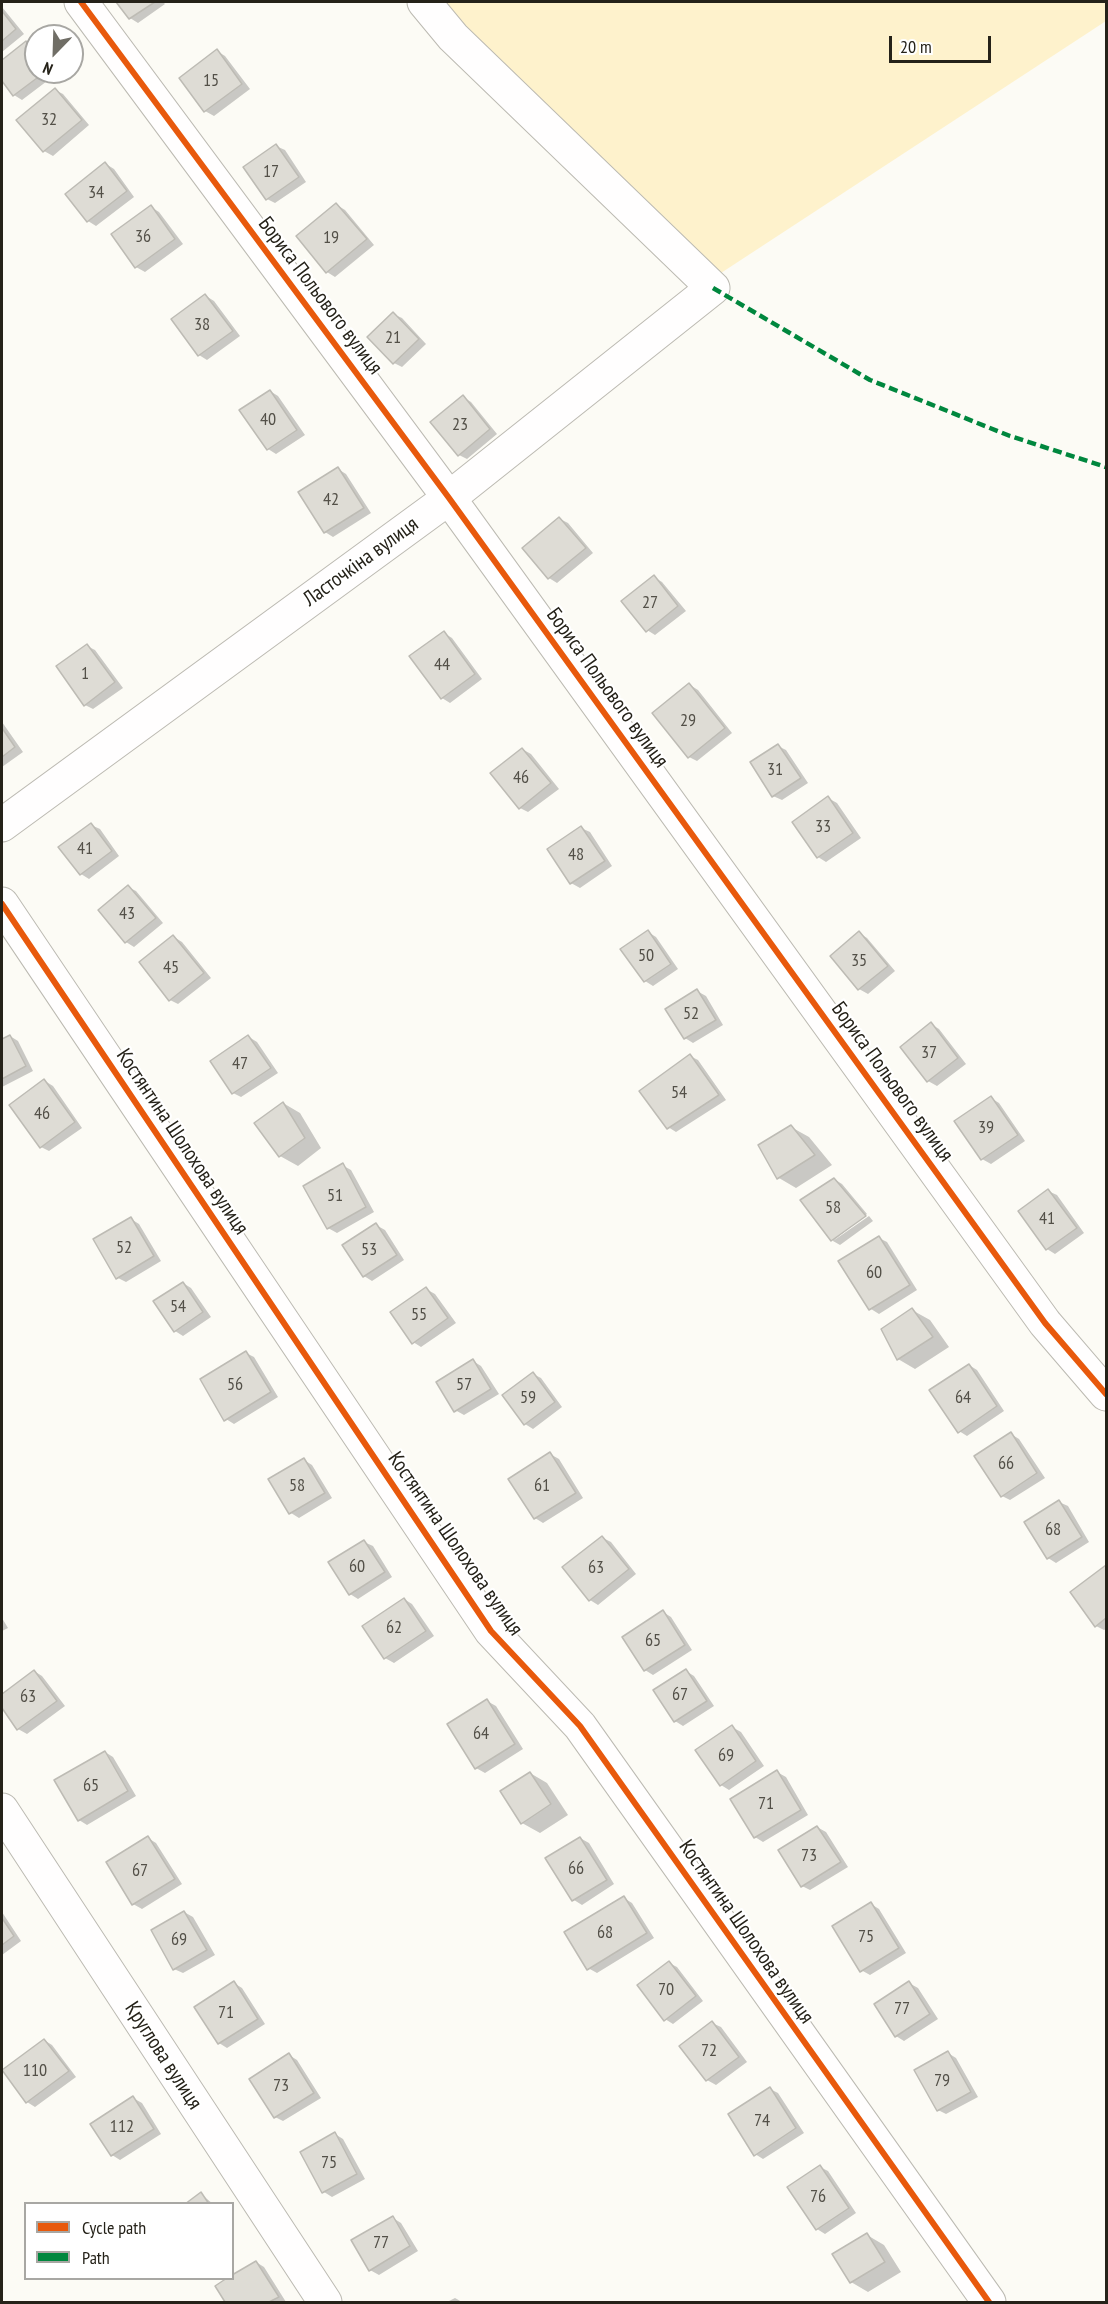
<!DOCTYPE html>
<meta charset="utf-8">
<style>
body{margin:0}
#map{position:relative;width:1108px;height:2304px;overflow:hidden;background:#fcfbf5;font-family:"PT Sans Narrow",sans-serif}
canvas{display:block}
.frame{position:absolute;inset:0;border:3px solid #252219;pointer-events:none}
.legend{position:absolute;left:24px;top:2202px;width:210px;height:78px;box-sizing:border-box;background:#fff;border:2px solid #a8a7a3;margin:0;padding:8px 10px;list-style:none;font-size:18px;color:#252219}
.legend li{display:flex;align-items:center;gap:12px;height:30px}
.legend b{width:30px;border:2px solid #a8a7a3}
.north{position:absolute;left:24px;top:24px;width:60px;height:60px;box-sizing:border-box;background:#fff;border:2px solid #a8a7a3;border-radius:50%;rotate:203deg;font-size:16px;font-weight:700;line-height:24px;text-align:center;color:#252219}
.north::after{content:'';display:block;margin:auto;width:21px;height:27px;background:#706e66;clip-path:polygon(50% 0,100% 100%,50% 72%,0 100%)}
.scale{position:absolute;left:889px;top:36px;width:102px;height:27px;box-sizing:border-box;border:3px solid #252219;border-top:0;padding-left:8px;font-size:18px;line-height:21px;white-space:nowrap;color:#252219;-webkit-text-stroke:4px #fff;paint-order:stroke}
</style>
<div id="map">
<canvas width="1108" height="2304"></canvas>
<div class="frame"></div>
<ul class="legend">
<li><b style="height:8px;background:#e8590c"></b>Cycle path</li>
<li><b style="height:8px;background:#00873e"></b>Path</li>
</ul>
<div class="north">N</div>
<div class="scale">20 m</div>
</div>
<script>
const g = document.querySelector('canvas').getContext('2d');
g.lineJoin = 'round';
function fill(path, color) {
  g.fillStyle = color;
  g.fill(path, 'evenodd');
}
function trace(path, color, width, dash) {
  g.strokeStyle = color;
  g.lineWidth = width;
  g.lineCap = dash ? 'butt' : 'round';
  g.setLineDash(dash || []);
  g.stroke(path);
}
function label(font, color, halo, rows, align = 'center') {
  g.font = font + ' "PT Sans Narrow",sans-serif';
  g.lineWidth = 4.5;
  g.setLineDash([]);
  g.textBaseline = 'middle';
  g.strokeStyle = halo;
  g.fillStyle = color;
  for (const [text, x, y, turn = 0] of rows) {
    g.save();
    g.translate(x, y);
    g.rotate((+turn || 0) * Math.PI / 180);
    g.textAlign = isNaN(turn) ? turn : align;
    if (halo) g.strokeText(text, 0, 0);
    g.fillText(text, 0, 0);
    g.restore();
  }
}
fill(new Path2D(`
 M442,2H1106V21L721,273L463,28Z`), '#fef2cc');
fill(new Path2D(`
 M118,2H163L165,4L138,23L130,18Z
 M2,7L24,34L2,52Z
 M27,43L36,49V72H53L55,75L22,100L14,95L2,78V62Z
 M217,51L225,56L250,89L214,116L205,111L181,78Z
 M55,90L63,94L89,125L53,156L44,151L18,121Z
 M276,146L285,150L306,182L275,203L267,199Z
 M106,164L114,169L134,197L96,226L88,221Z
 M337,205L345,210L374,245L335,277L327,272L298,237Z
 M151,207L159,212L183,244L145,272L136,267Z
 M206,296L214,301L240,336L207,360L199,355Z
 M393,314L402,318L426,344L402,367L394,363Z
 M270,391L278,396L305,435L276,454L268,449Z
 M463,397L471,402L497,434L467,459L459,455Z
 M338,469L346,474L371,513L333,537L325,532Z
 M560,519L568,523L593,553L557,583L549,578L524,548Z
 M654,577L662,582L686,611L655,635L647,630Z
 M444,633L452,638L482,679L450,703L442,698Z
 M87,646L95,650L123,688L93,709L85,705Z
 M690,685L698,690L732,733L697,761L689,757Z
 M2,722L23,752L2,767Z
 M778,746L786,750L808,783L782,800L773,796Z
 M522,749L531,754L559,789L528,812L520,808Z
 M828,798L837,803L861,838L826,862L818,857Z
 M91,825L100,829L119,856L89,879L81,874Z
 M581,828L590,832L612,866L580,888L571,883L549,849Z
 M128,887L136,891L163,923L134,947L126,942Z
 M648,932L656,937L678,969L653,986L645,981Z
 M859,933L867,938L895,971L868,994L859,989L832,956Z
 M174,937L182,942L211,978L178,1004L170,1000Z
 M697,991L706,996L723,1025L693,1043L685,1038Z
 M931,1024L939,1029L966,1064L937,1086L928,1081L902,1047Z
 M10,1036L18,1041L33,1071L2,1087V1040Z
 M249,1037L257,1042L278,1073L241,1097L233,1093Z
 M690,1056L698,1060L726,1100L676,1132L668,1127Z
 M45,1081L53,1086L82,1128L49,1151L41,1147Z
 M991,1098L999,1103L1025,1141L991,1164L982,1159L956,1121Z
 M283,1103L300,1113L321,1148L298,1166L280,1156L256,1124Z
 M791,1127L809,1137L832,1165L796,1188L779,1178Z
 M342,1165L351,1170L374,1212L337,1233L328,1228Z
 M834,1179L842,1184L867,1214L833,1241Z
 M1048,1191L1057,1195L1084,1233L1055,1254L1047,1249Z
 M869,1216L873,1221L840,1245L833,1241Z
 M131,1219L139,1224L161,1261L126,1282L118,1278Z
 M376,1225L385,1230L404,1260L372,1281L364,1276Z
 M879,1238L887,1242L917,1290L879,1314L871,1309L840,1261Z
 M183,1283L191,1288L211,1317L183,1336L175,1331Z
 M426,1289L435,1294L456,1323L421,1347L413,1342Z
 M912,1310L930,1320L949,1347L915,1369L898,1359Z
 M246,1353L254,1357L278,1397L234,1424L226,1419Z
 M473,1361L481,1366L499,1394L464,1415L455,1410Z
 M969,1365L977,1370L1004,1411L967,1436L959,1431Z
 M533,1374L541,1378L562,1407L533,1429L525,1424Z
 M1011,1434L1019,1439L1045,1478L1010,1500L1002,1496Z
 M550,1454L559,1459L583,1498L543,1523L535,1518Z
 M304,1460L312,1465L332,1498L299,1518L291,1513L270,1480Z
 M1059,1502L1068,1506L1089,1542L1056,1563L1048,1558Z
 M603,1538L611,1542L636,1574L598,1605L590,1600Z
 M364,1542L373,1546L392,1577L358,1599L350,1594Z
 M1106,1567V1629L1104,1630L1096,1626L1072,1593Z
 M404,1599L412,1604L434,1636L394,1663L385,1658L364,1627Z
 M663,1612L671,1617L692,1650L653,1675L645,1670Z
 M2,1618L8,1628L2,1631Z
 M34,1671L42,1676L65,1706L27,1734L18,1729L2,1706V1695Z
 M686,1671L694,1676L714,1706L683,1726L675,1721Z
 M487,1701L496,1706L523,1749L485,1773L476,1768Z
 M732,1727L741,1732L764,1766L729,1790L721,1785Z
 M105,1752L113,1757L136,1796L87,1825L79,1820Z
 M777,1772L786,1777L808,1815L763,1842L755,1837Z
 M530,1773L547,1783L568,1815L540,1833L522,1823Z
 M817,1827L826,1832L848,1867L810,1890L802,1886Z
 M148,1838L156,1843L182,1884L142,1909L133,1904Z
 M580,1838L589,1843L614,1884L582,1905L574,1900L548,1859Z
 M624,1898L632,1903L654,1938L597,1973L588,1968Z
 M871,1904L879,1909L906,1953L870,1975L861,1970Z
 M2,1912L21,1941L2,1955Z
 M184,1912L193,1917L215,1955L183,1973L174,1969Z
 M669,1963L677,1967L703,2001L673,2024L665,2019Z
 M234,1983L242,1988L265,2024L227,2048L219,2043Z
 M909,1983L918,1988L938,2019L904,2041L896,2036Z
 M712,2023L721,2027L747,2062L716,2085L707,2080L681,2046Z
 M44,2040L52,2045L76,2077L35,2107L27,2102L3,2071Z
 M948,2053L956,2058L978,2097L946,2114L938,2110Z
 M289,2055L297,2060L321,2098L283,2121L275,2117Z
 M770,2089L778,2093L804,2133L763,2159L755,2154Z
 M133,2098L142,2103L161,2134L120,2160L112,2155Z
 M335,2134L343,2139L365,2179L332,2197L324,2192L302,2153Z
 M820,2167L828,2171L856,2213L825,2234L817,2229Z
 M201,2194L213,2204H188Z
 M393,2218L401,2223L418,2251L379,2275L370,2270Z
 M867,2235L884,2245L901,2272L868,2292L851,2282Z
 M256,2262L264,2267L286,2302H226L217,2286Z
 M455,2298L462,2302H447Z`), '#0003');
const building = new Path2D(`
 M116,2H155L129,19Z
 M2,11L16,29L2,41Z
 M26,41L36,54V72H45L13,96L2,81V60Z
 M217,49L242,84L204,112L179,78Z
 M55,88L82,120L43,152L16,120Z
 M276,144L299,177L266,200L243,167Z
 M105,162L127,191L87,222L65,194Z
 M336,203L367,239L326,273L296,236Z
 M151,205L175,239L135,268L111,234Z
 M205,294L233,331L198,356L171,319Z
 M393,312L419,339L393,364L367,337Z
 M270,390L297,430L267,450L239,410Z
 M463,395L490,429L458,456L430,422Z
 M338,467L364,508L324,533L298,492Z
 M559,517L586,548L548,579L522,548Z
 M654,575L678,606L646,632L621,601Z
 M444,631L475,674L441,699L409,656Z
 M87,644L115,682L84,706L56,666Z
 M689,683L725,728L688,758L652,713Z
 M2,728L15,747L2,757Z
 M778,744L801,778L772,797L750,762Z
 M522,748L551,783L519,809L490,773Z
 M828,796L853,833L817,858L792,822Z
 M91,823L112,851L80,875L58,847Z
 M581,826L605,861L570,884L547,849Z
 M128,885L156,918L125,943L98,910Z
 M648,930L671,964L644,982L620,949Z
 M859,931L888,966L858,990L830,956Z
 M173,935L204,973L169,1001L139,962Z
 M697,989L716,1020L684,1039L665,1009Z
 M931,1022L958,1058L927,1082L900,1047Z
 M10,1035L26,1066L2,1079V1039Z
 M248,1035L271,1068L232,1094L210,1061Z
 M690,1054L719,1095L667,1129L639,1091Z
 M44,1079L75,1122L40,1148L9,1105Z
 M991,1096L1018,1135L981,1160L954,1121Z
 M283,1102L305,1138L279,1157L254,1123Z
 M791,1125L815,1155L777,1179L758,1145Z
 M343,1163L366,1207L327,1229L303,1186Z
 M834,1178L866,1216L831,1241L800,1200Z
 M1048,1189L1077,1228L1046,1250L1018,1211Z
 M131,1217L154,1256L116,1279L93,1239Z
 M376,1223L397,1255L363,1277L342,1245Z
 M879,1236L910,1285L869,1310L838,1261Z
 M183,1282L203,1312L174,1332L153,1301Z
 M426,1287L448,1318L412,1344L390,1312Z
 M912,1308L933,1337L897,1360L881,1329Z
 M246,1351L271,1392L224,1421L200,1379Z
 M473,1359L491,1389L454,1412L436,1382Z
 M969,1364L997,1406L958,1433L929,1390Z
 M533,1372L555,1402L524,1425L502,1395Z
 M1011,1432L1037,1473L1001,1497L974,1456Z
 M550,1452L576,1493L534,1519L508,1479Z
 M304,1458L325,1493L289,1514L268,1479Z
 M1059,1500L1082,1537L1047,1559L1024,1522Z
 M602,1536L629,1569L589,1601L562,1567Z
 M364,1540L385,1572L349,1595L328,1562Z
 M1106,1565V1618L1095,1627L1070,1592Z
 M404,1598L426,1631L384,1659L362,1626Z
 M663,1610L685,1645L644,1671L622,1637Z
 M686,1669L707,1701L674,1722L653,1690Z
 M34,1670L57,1701L17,1730L2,1708V1694Z
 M487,1699L515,1744L475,1769L447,1724Z
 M732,1725L756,1761L720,1786L695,1750Z
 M105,1751L128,1791L78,1821L54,1780Z
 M777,1770L801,1810L754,1838L730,1799Z
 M530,1772L551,1804L521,1824L500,1791Z
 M817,1826L841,1862L801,1887L778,1850Z
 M148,1836L175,1879L132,1905L106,1862Z
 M580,1837L607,1880L572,1901L545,1858Z
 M624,1896L647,1933L587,1970L564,1932Z
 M871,1902L899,1948L860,1972L832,1926Z
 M184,1911L207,1950L173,1970L151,1930Z
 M2,1918L14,1936L2,1945Z
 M669,1961L696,1996L664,2021L637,1985Z
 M234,1981L258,2019L218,2044L194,2007Z
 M909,1981L930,2014L895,2037L874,2004Z
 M712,2021L739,2057L706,2081L679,2046Z
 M44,2039L69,2071L26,2103L2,2070Z
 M948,2051L971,2092L937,2111L914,2070Z
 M289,2053L314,2093L274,2118L249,2079Z
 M770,2087L796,2128L754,2156L728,2114Z
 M133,2096L154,2129L111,2156L90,2124Z
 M335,2132L357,2174L322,2193L300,2152Z
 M820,2165L849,2208L816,2230L787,2187Z
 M201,2192L209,2204H185Z
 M393,2216L410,2246L369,2271L351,2240Z
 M867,2233L885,2262L850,2283L832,2254Z
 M256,2261L279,2297L269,2302H225L215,2286L227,2278H232V2275Z`);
fill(building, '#dedcd5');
trace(building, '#bdbbb4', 1.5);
const minor = new Path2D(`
 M81,2L449,498L1045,1323L1106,1394
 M2,825L449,498L713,288L453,37L424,2
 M2,904L491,1631L580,1726L989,2302
 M2,1810L325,2302`);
trace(minor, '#bcbab2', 35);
trace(minor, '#fffefe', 33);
trace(new Path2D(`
 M713,288L870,380L1010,436L1106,467`), '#00873e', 4.5, [9, 4.5]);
trace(new Path2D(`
 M81,2L449,498L1045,1323L1106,1394
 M2,904L491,1631L580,1726L989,2302`), '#e8590c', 6);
label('18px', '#535048', null, [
 ["15",211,81],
 ["32",49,120],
 ["17",271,172],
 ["34",96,193],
 ["36",143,237],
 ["19",331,238],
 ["38",202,325],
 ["21",393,338],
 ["40",268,420],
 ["23",460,425],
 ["42",331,500],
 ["27",650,603],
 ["44",442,665],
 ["1",85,674],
 ["29",688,721],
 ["31",775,770],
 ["46",521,778],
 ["33",823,827],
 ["41",85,849],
 ["48",576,855],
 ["43",127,914],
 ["50",646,956],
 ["35",859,961],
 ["45",171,968],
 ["52",691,1014],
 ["37",929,1053],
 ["47",240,1064],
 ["54",679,1093],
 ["46",42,1114],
 ["39",986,1128],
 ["51",335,1196],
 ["58",833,1208],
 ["41",1047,1219],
 ["52",124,1248],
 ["53",369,1250],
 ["60",874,1273],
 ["54",178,1307],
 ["55",419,1315],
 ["56",235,1385],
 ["57",464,1385],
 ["59",528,1398],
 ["64",963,1398],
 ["66",1006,1464],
 ["58",297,1486],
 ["61",542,1486],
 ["68",1053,1530],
 ["60",357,1567],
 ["63",596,1568],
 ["62",394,1628],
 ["65",653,1641],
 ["67",680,1695],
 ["63",28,1697],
 ["64",481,1734],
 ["69",726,1756],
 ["65",91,1786],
 ["71",766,1804],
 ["73",809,1856],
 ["66",576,1869],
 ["67",140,1871],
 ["68",605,1933],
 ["75",866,1937],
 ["69",179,1940],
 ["70",666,1990],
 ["77",902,2009],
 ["71",226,2013],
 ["72",709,2051],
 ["110",35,2071],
 ["79",942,2081],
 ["73",281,2086],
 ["74",762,2121],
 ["112",122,2127],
 ["75",329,2163],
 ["76",818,2197],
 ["77",381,2243]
]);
label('21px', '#252219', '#fff', [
 ["Бориса Польового вулиця",320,296,53],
 ["Ласточкіна вулиця",361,562,-36],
 ["Бориса Польового вулиця",607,688,54],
 ["Бориса Польового вулиця",892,1082,54],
 ["Костянтина Шолохова вулиця",182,1142,56],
 ["Костянтина Шолохова вулиця",455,1544,55],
 ["Костянтина Шолохова вулиця",746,1932,55],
 ["Круглова вулиця",163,2056,57]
]);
</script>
